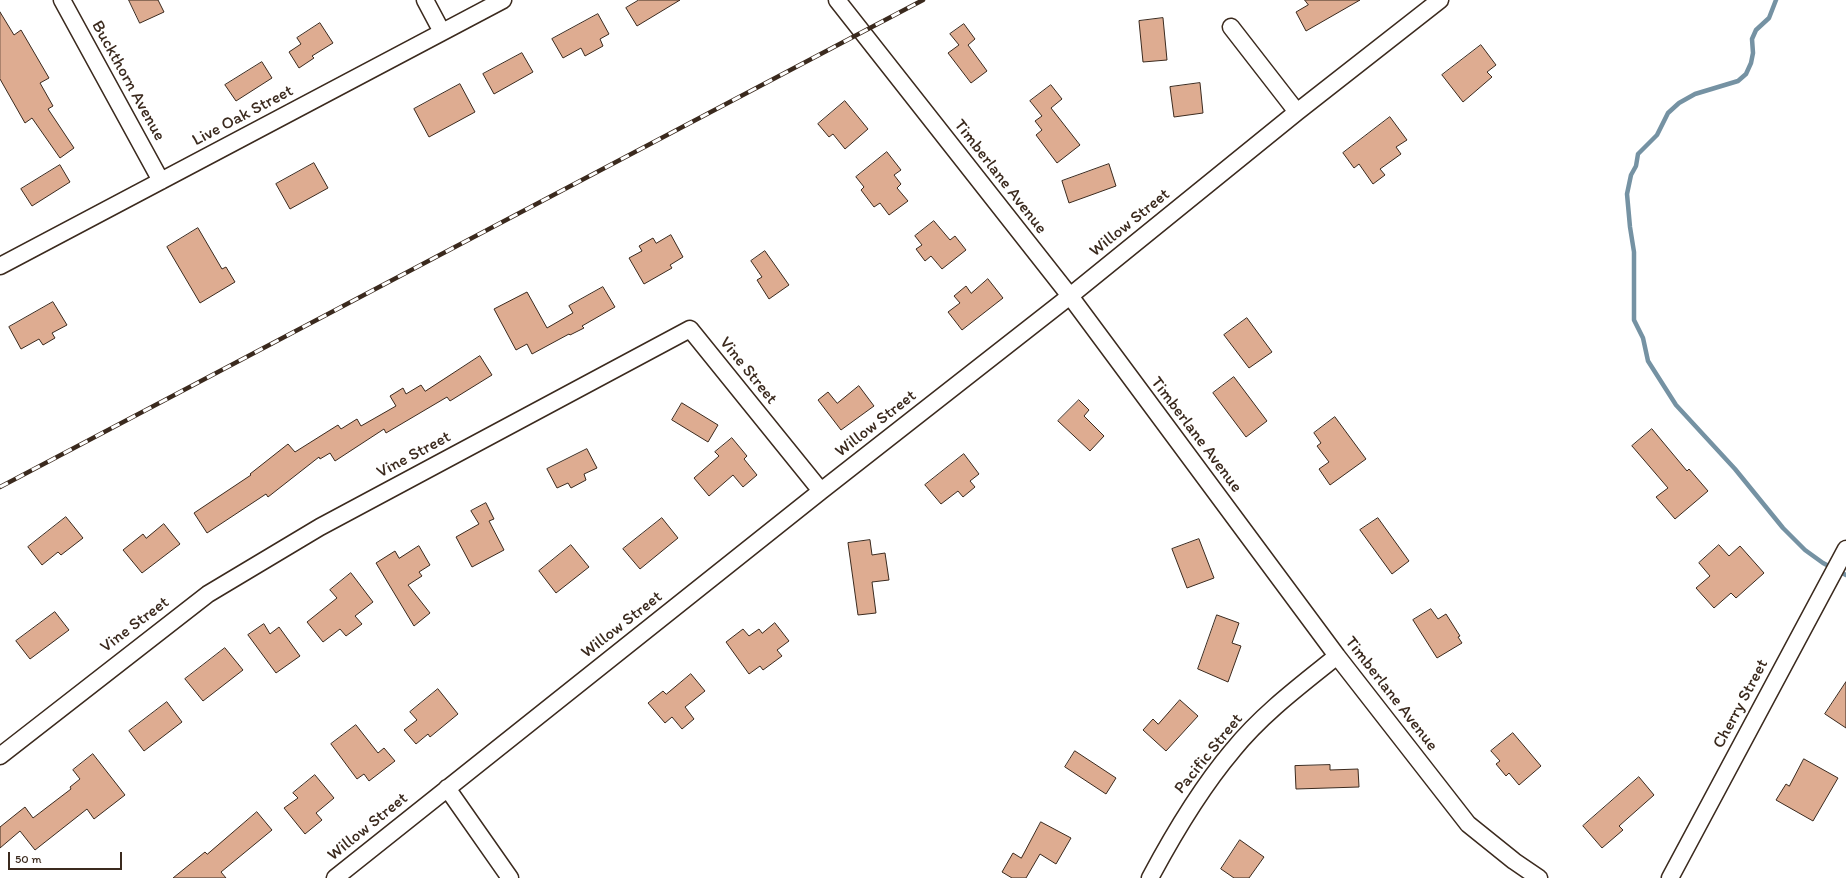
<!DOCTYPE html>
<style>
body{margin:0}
#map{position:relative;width:1846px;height:878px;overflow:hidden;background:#fff;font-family:Itim,sans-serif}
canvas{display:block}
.scale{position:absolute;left:8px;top:852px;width:114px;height:18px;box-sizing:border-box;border:2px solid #3b2a1e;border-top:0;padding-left:5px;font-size:12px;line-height:14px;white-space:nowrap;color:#3b2a1e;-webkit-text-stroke:3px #fff;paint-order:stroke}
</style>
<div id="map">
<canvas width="1846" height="878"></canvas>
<div class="scale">50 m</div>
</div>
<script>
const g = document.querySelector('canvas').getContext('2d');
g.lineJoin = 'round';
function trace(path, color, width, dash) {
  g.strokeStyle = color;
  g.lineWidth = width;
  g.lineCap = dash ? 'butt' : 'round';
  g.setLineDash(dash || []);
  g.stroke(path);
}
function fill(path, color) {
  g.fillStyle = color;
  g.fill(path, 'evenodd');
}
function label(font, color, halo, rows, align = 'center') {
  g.font = font + ' Itim,sans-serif';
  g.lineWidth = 4;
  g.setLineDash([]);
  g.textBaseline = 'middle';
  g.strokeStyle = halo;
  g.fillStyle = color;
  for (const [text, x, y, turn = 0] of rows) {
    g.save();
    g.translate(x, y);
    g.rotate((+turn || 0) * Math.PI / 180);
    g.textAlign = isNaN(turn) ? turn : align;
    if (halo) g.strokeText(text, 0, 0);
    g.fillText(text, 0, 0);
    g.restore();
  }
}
trace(new Path2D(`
 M1776,0L1769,18L1756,30L1752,39L1753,53L1751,63L1746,74L1738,81L1695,94L1679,103L1668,113L1657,135L1638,154L1636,166L1631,175L1627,194L1630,227L1634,252V320L1643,338L1648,361L1676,405L1735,469L1783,528L1805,550L1823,563L1846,575`), '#7592a3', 4.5);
const building = new Path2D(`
 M129,0H158L164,12L140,23Z
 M639,0H680L637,26L626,8Z
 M1305,0H1360L1306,31L1296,12L1308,5Z
 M0,12L14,35L21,30L49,78L40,83L53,106L48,109L74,148L60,158L32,118L25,123L0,79Z
 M598,14L609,34L600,39L603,46L585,56L581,48L563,58L552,39Z
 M1163,18L1167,60L1143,62L1139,21Z
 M320,23L333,43L312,56L314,58L299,68L289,52L301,44L297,38Z
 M964,24L975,39L968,45L987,71L971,83L948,53L959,45L950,34Z
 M1481,45L1496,65L1487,72L1492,77L1463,102L1442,75Z
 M522,53L533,72L494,94L483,74Z
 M262,62L272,78L236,101L225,85Z
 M1200,83L1203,113L1174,117L1170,87Z
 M460,84L475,112L429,137L414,109Z
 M1051,85L1062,99L1051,108L1080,145L1057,163L1036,135L1042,130L1035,121L1042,116L1030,101Z
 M845,101L868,129L845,149L833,134L829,137L818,124Z
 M1390,117L1407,140L1396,147L1401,154L1380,169L1385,175L1373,184L1359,164L1354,168L1343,153Z
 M887,152L901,170L894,175L901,184L897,188L908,201L889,215L880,203L874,207L861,190L864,187L856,177Z
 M314,163L328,188L290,209L276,184Z
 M1109,164L1116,186L1069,203L1062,181Z
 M60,165L70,182L32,206L21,189Z
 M934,221L950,240L955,236L966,250L942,269L931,256L925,261L916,249L922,245L915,236Z
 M198,228L222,269L226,267L235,282L200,303L167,247Z
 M671,235L683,257L670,265L672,268L644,284L629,258L642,251L639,246L653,238L656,243Z
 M765,251L789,285L769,299L757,280L762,277L751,261Z
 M988,279L1003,298L962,330L948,312L960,303L954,296L966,286L971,293Z
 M603,287L615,307L582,326L584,328L570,335L569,334L532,354L527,344L516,350L494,309L527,292L547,328L573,313L569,306Z
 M53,302L67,325L52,333L55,338L43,345L39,339L21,349L9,327Z
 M1247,318L1272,352L1249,368L1224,335Z
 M480,356L492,375L450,401L447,397L386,433L384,429L335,461L330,453L320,459L319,457L268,497L266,494L207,533L194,513L251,475L250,474L288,444L295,452L338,425L341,429L357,419L361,426L396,406L390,396L403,388L406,394L421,385L425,391Z
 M1234,377L1267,421L1246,437L1213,393Z
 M859,386L874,406L841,430L818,400L828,392L837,403Z
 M1079,400L1089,410L1084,416L1104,436L1090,451L1058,421Z
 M682,403L718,425L708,442L672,420Z
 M1335,417L1366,459L1330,485L1319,469L1329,462L1317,446L1321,443L1314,433Z
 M1652,429L1687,471L1689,469L1708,491L1675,519L1656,497L1668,488L1632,446Z
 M732,438L747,456L744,459L757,475L743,487L733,475L709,496L694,478L719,456L715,452Z
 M587,449L597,468L584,474L586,480L571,488L568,483L557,488L547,469Z
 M964,454L979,474L970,481L975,487L963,497L958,491L941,504L925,485Z
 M486,503L494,519L489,521L504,550L472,567L456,537L479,524L471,511Z
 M66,517L83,538L61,555L58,552L42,565L28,547Z
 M662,518L678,538L640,569L623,549Z
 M1378,518L1409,561L1392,574L1360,530Z
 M164,524L180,544L142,573L123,550L143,534L146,538Z
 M1199,539L1214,578L1187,588L1172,549Z
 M870,540L872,555L885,553L889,580L872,582L876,613L858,615L848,543Z
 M571,545L589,567L556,593L539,571Z
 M1719,545L1729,556L1740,546L1764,573L1736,598L1731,593L1714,608L1696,588L1710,576L1699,563Z
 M419,546L430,565L419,572L422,576L408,585L430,613L414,626L376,563L395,551L399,558Z
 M351,573L373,602L355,616L362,624L346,636L340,629L323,642L307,622L337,598L330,590Z
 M1431,609L1438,619L1446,614L1460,636L1458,637L1462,643L1437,658L1413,620Z
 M55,612L69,630L30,659L16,641Z
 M1217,615L1239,623L1232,643L1241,646L1228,682L1198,669Z
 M775,623L789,641L777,650L782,656L763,670L760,666L749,674L726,642L743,629L749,636L759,629L762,633Z
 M264,624L270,634L279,627L300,656L276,673L248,635Z
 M225,648L243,670L203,701L185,679Z
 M691,674L705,691L685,707L694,719L682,729L672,717L665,723L648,703L663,691L666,694Z
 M1846,682V728L1825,714Z
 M438,689L458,714L430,737L428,734L416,744L404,730L417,720L410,712Z
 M1180,700L1198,716L1166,751L1143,730L1153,719L1158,724Z
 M167,702L182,722L144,751L129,731Z
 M356,725L378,753L384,748L395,761L369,781L364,774L357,779L331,744Z
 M1513,733L1541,766L1519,785L1509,773L1506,776L1496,764L1500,761L1491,751Z
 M1075,751L1116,778L1106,794L1065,767Z
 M93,754L125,795L94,819L87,809L35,850L20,831L0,848V827L25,807L33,818L71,789L70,787L80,779L73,770Z
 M1804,759L1838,778L1813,821L1776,800L1786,784L1789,786Z
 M1330,765V770L1358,769L1359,787L1296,789L1295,766Z
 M315,775L334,798L316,813L322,820L305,834L284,808L298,798L293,793Z
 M1639,777L1654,795L1619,826L1623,830L1602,848L1583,826Z
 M257,812L272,830L221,872L226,878H173L205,852L207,854Z
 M1041,822L1071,838L1056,864L1040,854L1026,878H1012L1002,872L1013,853L1021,858Z
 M1240,840L1264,857L1249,878H1234L1221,869Z`);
fill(building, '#deac91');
trace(building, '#3b2a1e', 1);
const minor = new Path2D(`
 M62,0L161,181
 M425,0L442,32
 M837,0L1070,296L1337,656L1468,824L1514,861L1539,878
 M1231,27L1297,112
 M0,266L503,0
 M0,756L208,594L320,527L690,329L821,491
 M447,788L510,878
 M335,878L821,491L1070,296L1297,112L1440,0
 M1150,878C1174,833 1200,789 1233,750C1262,714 1301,685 1337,656
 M1670,878L1846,549`);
trace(minor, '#3b2a1e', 19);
trace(minor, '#fff', 16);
const rail = new Path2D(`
 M0,487L923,0`);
trace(rail, '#3b2a1e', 4.5);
trace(rail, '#fff', 3, [9]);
label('17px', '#3b2a1e', '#fff', [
 ["Buckthorn Avenue",128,81,61],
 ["Live Oak Street",243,116,-28],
 ["Timberlane Avenue",1000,177,52],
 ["Willow Street",1130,223,-39],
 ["Vine Street",748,371,51],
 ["Willow Street",876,424,-38],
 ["Timberlane Avenue",1196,435,53],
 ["Vine Street",414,455,-28],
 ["Vine Street",135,625,-37],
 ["Willow Street",622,625,-38],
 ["Timberlane Avenue",1391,694,52],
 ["Cherry Street",1741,704,-62],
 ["Pacific Street",1209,754,-51],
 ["Willow Street",368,827,-39]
]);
</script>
